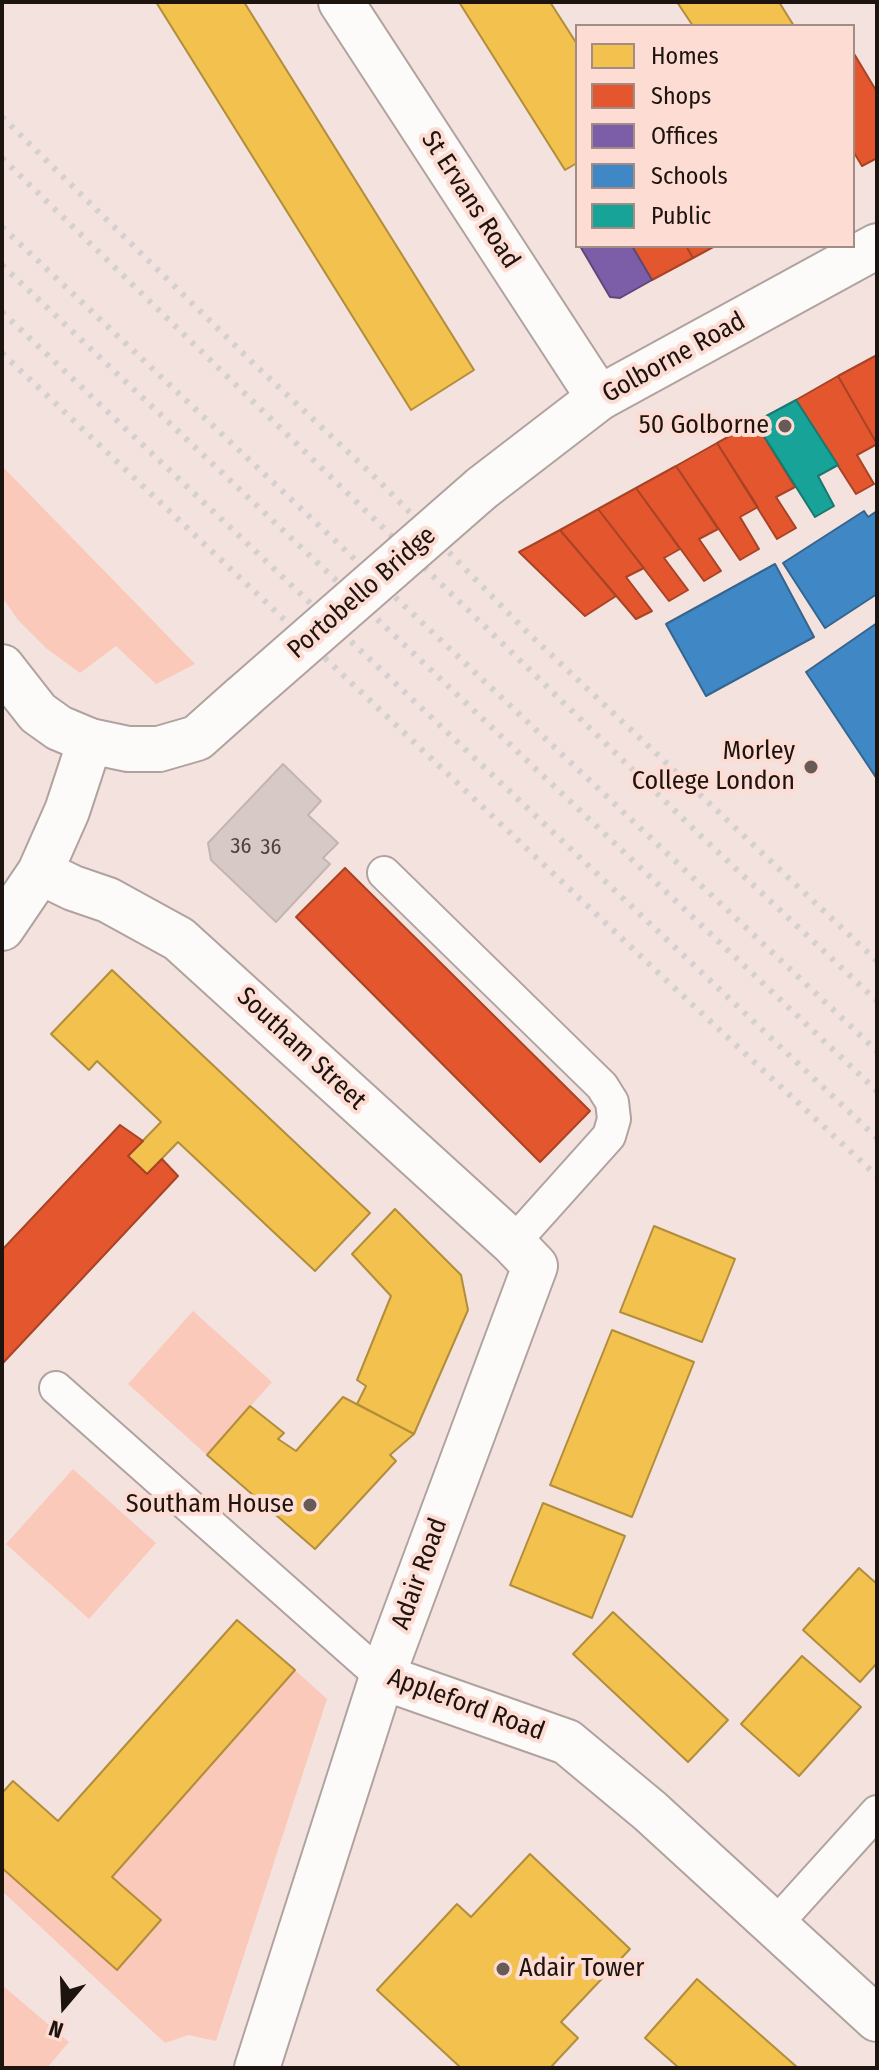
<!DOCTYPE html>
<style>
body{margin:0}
#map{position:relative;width:879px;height:2070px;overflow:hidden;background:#f3e2dd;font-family:"Fira Sans Condensed",sans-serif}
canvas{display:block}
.frame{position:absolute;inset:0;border:4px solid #1d130f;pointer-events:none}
.legend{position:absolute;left:575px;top:24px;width:280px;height:224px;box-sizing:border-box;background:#fdddd3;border:2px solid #a38c85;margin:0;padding:10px 14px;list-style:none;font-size:24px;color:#1d130f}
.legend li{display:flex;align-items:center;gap:16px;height:40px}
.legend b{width:40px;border:2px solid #a38c85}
.north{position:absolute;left:24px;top:1966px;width:80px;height:80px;-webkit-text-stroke:6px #fdddd3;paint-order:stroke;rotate:199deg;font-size:22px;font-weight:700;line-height:32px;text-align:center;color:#1d130f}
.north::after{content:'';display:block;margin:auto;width:28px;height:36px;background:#1d130f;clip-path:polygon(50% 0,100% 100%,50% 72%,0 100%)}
</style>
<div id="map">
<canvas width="879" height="2070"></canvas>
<div class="frame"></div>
<ul class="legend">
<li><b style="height:22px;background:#f2c14e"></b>Homes</li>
<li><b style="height:22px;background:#e4572e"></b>Shops</li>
<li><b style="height:22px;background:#7b5ea7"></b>Offices</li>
<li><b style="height:22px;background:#3f88c5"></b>Schools</li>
<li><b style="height:22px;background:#17a398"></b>Public</li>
</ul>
<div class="north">N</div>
</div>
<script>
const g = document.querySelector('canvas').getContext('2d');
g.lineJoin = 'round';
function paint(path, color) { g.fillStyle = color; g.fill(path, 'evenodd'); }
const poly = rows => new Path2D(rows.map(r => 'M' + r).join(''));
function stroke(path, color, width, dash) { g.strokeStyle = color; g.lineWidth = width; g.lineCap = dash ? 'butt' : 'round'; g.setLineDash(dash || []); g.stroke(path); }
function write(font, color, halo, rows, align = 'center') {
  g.font = font + ' "Fira Sans Condensed",sans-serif'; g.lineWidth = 8; g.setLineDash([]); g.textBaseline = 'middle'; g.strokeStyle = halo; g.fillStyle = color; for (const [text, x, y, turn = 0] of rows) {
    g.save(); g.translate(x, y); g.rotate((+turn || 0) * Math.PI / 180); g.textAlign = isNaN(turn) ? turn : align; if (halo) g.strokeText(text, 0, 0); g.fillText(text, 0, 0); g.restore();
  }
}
paint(poly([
 [2,467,2,466,195,664,156,684,116,646,80,673,46,648,18,620,2,597],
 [193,1311,272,1382,207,1455,128,1384],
 [73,1469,156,1543,89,1619,6,1544],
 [295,1670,327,1699,216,2041,188,2035,165,2043,2,1891,2,1868,117,1970,112,1877],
 [2,1985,69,2042,47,2068,2,2068]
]), '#fac9ba');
const homes = poly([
 [156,2,244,2,474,370,411,410,156,2],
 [459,2,550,2,577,44,577,163,565,170,459,2],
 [677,2,779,2,794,26,693,26,677,2],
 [112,970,370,1213,315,1271,178,1142,147,1174,128,1156,161,1122,97,1061,89,1070,51,1034,112,970],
 [395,1209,461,1275,468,1310,414,1434,357,1404,366,1386,357,1380,391,1296,352,1254,395,1209],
 [654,1226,735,1259,702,1342,620,1312,654,1226],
 [612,1330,694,1362,632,1517,550,1485,612,1330],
 [343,1397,414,1434,390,1455,396,1461,315,1549,207,1455,250,1406,284,1433,278,1439,296,1451,343,1397],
 [543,1503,625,1536,592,1618,510,1585,543,1503],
 [859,1568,877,1584,877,1663,860,1682,803,1630,859,1568],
 [613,1612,728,1720,688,1762,573,1654,613,1612],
 [237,1620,295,1670,112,1877,161,1920,117,1970,2,1868,2,1793,13,1781,58,1821,237,1620],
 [802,1656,861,1707,799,1776,741,1724,802,1656],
 [530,1854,630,1949,561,2022,578,2038,550,2068,461,2068,377,1990,457,1904,471,1917,530,1854],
 [697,1979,798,2068,679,2068,645,2038,697,1979]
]);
paint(homes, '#f2c14e');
stroke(homes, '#b28d3b', 2);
const shops = poly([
 [853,52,877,92,877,158,862,166,853,151,853,52],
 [632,246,686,246,693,258,652,280,632,246],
 [686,246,715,246,693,258,686,246],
 [877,355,877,444,838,376,877,355],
 [838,376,877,444,857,455,874,484,856,494,796,400,838,376],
 [755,422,795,487,776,497,796,528,777,539,717,443,755,422],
 [717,443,758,507,740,517,759,549,740,560,676,466,717,443],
 [676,466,718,529,699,539,721,571,704,581,636,488,676,466],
 [636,488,680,549,664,558,688,590,669,601,598,509,636,488],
 [598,509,644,568,626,577,652,611,636,619,560,530,598,509],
 [560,530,616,596,585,616,519,552,560,530],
 [345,868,590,1111,540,1162,296,917,345,868],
 [120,1125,143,1141,128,1156,147,1174,162,1159,178,1176,2,1364,2,1250,120,1125]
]);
paint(shops, '#e4572e');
stroke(shops, '#a84325', 2);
const offices = poly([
 [580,246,632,246,652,280,620,298,610,297,580,246]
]);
paint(offices, '#7b5ea7');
stroke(offices, '#5f4879', 2);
const schools = poly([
 [864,511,868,517,877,511,877,594,825,628,783,563,864,511],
 [775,564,814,637,706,696,666,624,775,564],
 [877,623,877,779,806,672,877,623]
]);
paint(schools, '#3f88c5');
stroke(schools, '#35658e', 2);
const public = poly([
 [796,400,838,465,818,476,834,506,815,517,755,422,796,400]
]);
paint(public, '#17a398');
stroke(public, '#19786f', 2);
const building = poly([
 [283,764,321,801,308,815,338,843,323,858,330,864,276,922,211,860,208,843,283,764]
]);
paint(building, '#d7cac6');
stroke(building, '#c3b5b2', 2);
const lane = poly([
 [384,873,602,1086,612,1102,614,1119,609,1136,513,1243],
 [56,1388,382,1677],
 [774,1926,877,1812]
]);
const street = poly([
 [341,2,599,398],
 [40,872,73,888,108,900,179,939,513,1243,535,1266,382,1677,257,2068],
 [2,928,40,872,67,811,90,741],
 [382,1677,567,1742,650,1811,877,2019]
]);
const secondary = poly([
 [482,488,599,398,877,246],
 [2,667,38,713,59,728,90,741,128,749,159,749,197,738,243,697]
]);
stroke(lane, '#b0a39f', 36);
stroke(street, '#b0a39f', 48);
stroke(secondary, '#b0a39f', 48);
stroke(lane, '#fdfbfa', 32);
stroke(street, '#fdfbfa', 44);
stroke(secondary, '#fdfbfa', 44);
stroke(poly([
 [2,117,253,363,377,479,528,633,877,961],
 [2,158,702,837,877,1001],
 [2,227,877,1051],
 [2,265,877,1091],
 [2,312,877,1138],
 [2,353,667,981,877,1176]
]), '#d4d0cf', 6, [4, 8]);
const secondaryBridge = poly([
 [243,697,482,488]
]);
stroke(secondaryBridge, '#b0a39f', 48, []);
stroke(secondaryBridge, '#fdfbfa', 44);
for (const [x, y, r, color] of [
 [785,426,8,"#685b57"],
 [811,767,8,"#685b57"],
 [310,1505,8,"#685b57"],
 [503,1969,8,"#685b57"]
]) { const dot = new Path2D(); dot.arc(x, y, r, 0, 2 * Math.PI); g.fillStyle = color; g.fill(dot); stroke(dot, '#fdddd3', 3); }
write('22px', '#4c423e', null, [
 ["36",241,847],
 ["36",271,848]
]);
write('26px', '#1d130f', '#fdddd3', [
 ["St Ervans Road",470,200,57],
 ["Golborne Road",674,358,-29],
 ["Portobello Bridge",362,593,-41],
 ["Southam Street",301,1049,43],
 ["Adair Road",420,1574,-70],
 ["Appleford Road",466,1705,20]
]);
write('26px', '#1d130f', '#fdddd3', [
 ["50 Golborne",769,426],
 ["Morley",795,752],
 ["College London",795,782],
 ["Southam House",294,1505],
 ["Adair Tower",519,1969,"left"]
], 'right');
</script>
